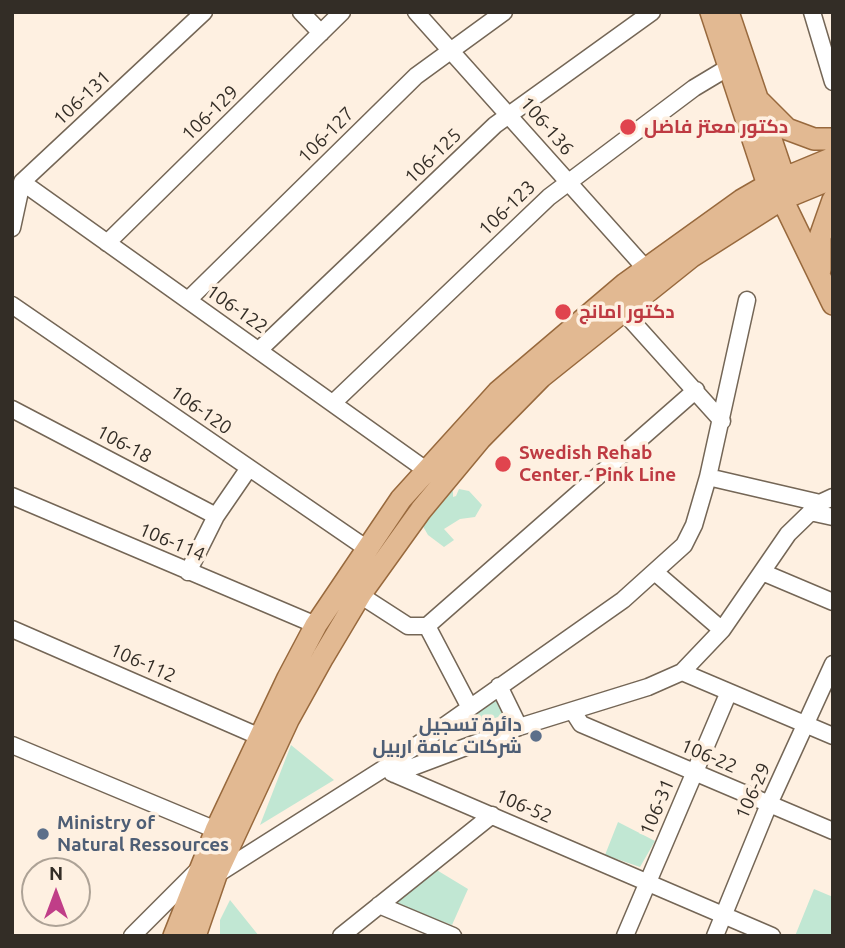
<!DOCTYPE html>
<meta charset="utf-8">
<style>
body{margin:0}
#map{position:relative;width:845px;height:948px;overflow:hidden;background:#fef0e1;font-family:Ubuntu,sans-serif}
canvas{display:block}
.frame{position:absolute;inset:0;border:14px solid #332d26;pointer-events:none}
.north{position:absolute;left:21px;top:857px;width:70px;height:70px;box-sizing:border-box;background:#fef0e1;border:2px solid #ada296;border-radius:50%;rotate:0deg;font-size:19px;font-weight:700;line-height:28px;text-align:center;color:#332d26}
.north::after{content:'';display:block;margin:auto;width:24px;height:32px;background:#c03e88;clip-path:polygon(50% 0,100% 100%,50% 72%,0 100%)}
</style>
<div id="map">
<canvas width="845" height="948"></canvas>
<div class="frame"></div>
<div class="north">N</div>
</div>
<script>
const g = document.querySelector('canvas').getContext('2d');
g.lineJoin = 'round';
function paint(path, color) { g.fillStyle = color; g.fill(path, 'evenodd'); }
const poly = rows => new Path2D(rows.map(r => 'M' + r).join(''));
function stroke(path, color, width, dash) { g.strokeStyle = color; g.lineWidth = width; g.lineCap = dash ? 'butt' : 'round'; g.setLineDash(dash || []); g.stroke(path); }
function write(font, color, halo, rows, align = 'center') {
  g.font = font + ' Ubuntu,Cairo,sans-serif'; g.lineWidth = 7; g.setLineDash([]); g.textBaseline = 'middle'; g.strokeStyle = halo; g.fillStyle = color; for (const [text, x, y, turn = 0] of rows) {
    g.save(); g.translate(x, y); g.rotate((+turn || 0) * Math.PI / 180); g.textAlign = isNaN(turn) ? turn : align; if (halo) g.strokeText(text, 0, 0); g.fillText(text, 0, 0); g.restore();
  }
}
paint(poly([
 [459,489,469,491,482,505,475,517,460,519,444,529,454,540,444,547,428,535,421,523,449,492,453,491,453,497,456,496],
 [493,694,504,715,424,742],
 [291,745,334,780,260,825],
 [618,822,655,841,640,867,605,855],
 [435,869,468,889,452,925,390,903],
 [814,889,833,897,833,936,795,936],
 [230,900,259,936,220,936,220,920]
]), '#c1e7d3');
const minor = poly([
 [301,12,321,33],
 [416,12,646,269],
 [812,12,833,82],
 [22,182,426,470],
 [12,228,22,182,204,12],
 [107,243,342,12],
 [188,300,416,76,504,12],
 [12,305,366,548],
 [622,310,722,421],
 [259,350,495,125,652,12],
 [333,403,549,197,694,88,729,67],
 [12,409,216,516],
 [708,477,820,503],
 [12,496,316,625],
 [810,512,833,517],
 [188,572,216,516,249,468],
 [762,572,833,602],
 [656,573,722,630],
 [360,595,408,626,427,626,696,390],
 [427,626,469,706],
 [12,629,258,736],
 [682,672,833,736],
 [499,686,519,727],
 [574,713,581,724,833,831],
 [12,745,216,830],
 [392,773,772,936],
 [394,774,519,727,648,687,682,672,722,630,788,534,820,503,833,497],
 [216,875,383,769,623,600,684,545,694,525,708,477,747,300],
 [379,905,453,936],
 [132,936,198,870],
 [341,936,492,815],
 [625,936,728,694],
 [715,936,769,804,833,664]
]);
const major = poly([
 [711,12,768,185,782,199,833,304],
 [728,12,784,178,784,190],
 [760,102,787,129,814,139,833,139],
 [820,270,820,237,833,200],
 [174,936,216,830,288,678,316,625,401,499,498,392,625,284,742,200,768,185,833,158],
 [195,936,216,875,288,720,323,657,360,595,421,510,480,439,541,377,691,257,782,199,833,178]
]);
stroke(minor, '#746656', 19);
stroke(major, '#98693d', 24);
stroke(minor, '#fff', 16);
stroke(major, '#e2b992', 21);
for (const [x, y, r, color] of [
 [628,127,9,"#e0444e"],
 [563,312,9,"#e0444e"],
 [503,464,9,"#e0444e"],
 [536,736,7,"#5c6f8a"],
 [43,834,7,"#5c6f8a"]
]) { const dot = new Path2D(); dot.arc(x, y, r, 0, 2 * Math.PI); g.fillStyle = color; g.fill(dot); stroke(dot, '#fef0e1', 2.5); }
write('19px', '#332d26', '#fef0e1', [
 ["106-131",82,98,-43],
 ["106-129",210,113,-44],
 ["106-136",547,126,49],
 ["106-127",326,135,-45],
 ["106-125",433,156,-44],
 ["106-123",507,208,-44],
 ["106-122",237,309,35],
 ["106-120",201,410,35],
 ["106-18",124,444,28],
 ["106-114",172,542,23],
 ["106-112",143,663,24],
 ["106-22",709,756,23],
 ["106-29",753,791,-66],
 ["106-52",524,806,23],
 ["106-31",657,807,-67]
]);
write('bold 19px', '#be3a42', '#fef0e1', [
 ["دكتور معتز فاضل",644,127],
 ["دكتور امانج",579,312],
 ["Swedish Rehab",519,453],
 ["Center - Pink Line",519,475]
], 'left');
write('bold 19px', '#4e5e75', '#fef0e1', [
 ["دائرة تسجيل",522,725],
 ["شركات عامة اربيل",522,747],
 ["Ministry of",57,823,"left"],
 ["Natural Ressources",57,845,"left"]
], 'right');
</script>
